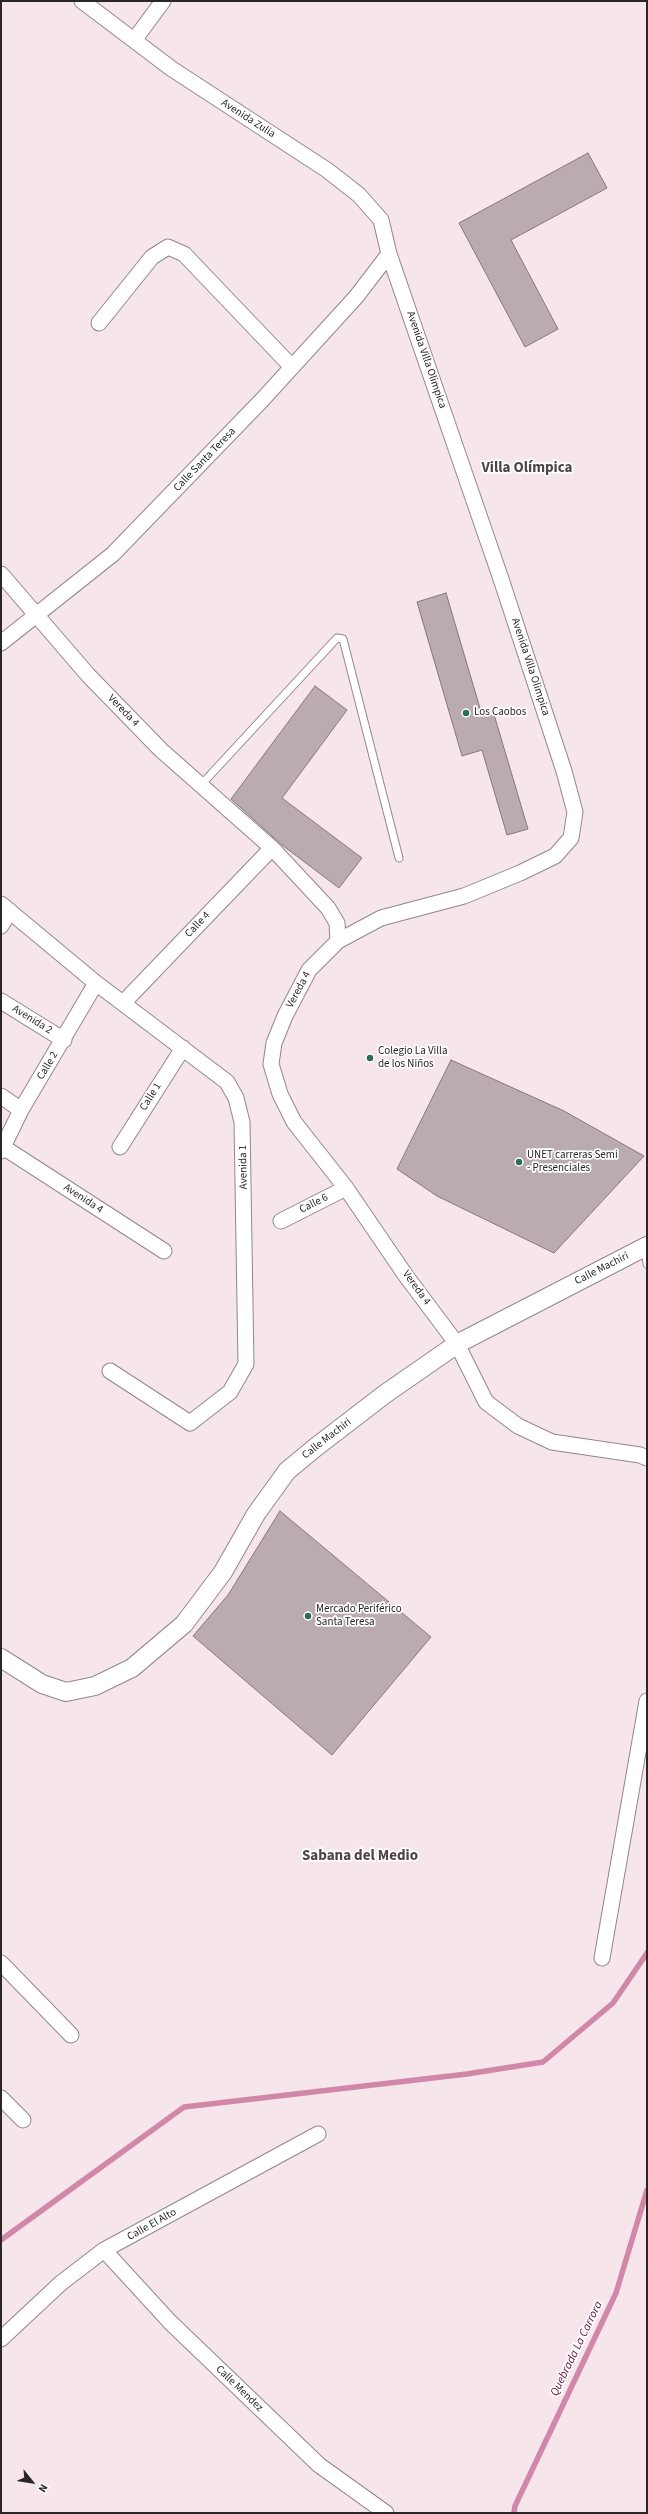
<!DOCTYPE html>
<meta charset="utf-8">
<style>
body{margin:0}
#map{position:relative;width:648px;height:2514px;overflow:hidden;background:#f6e6ec;font-family:"Source Sans 3",sans-serif}
canvas{display:block}
.frame{position:absolute;inset:0;border:2px solid #2a2527;pointer-events:none}
.north{position:absolute;left:12px;top:2462px;width:40px;height:40px;-webkit-text-stroke:3px #fff;paint-order:stroke;rotate:120deg;font-size:11px;font-weight:700;line-height:16px;text-align:center;color:#2a2527}
.north::after{content:'';display:block;margin:auto;width:14px;height:18px;background:#2a2527;clip-path:polygon(50% 0,100% 100%,50% 72%,0 100%)}
</style>
<div id="map">
<canvas width="648" height="2514"></canvas>
<div class="frame"></div>
<div class="north">N</div>
</div>
<script>
const g = document.querySelector('canvas').getContext('2d');
g.lineJoin = 'round';
const poly = rows => new Path2D(rows.map(r => 'M' + r).join(''));
function stroke(path, color, width, dash) { g.strokeStyle = color; g.lineWidth = width; g.lineCap = dash ? 'butt' : 'round'; g.setLineDash(dash || []); g.stroke(path); }
function paint(path, color) { g.fillStyle = color; g.fill(path, 'evenodd'); }
function write(font, color, halo, rows, align = 'center') {
  g.font = font + ' "Source Sans 3",sans-serif'; g.lineWidth = 3.5; g.setLineDash([]); g.textBaseline = 'middle'; g.strokeStyle = halo; g.fillStyle = color; for (const [text, x, y, turn = 0] of rows) {
    g.save(); g.translate(x, y); g.rotate((+turn || 0) * Math.PI / 180); g.textAlign = isNaN(turn) ? turn : align; if (halo) g.strokeText(text, 0, 0); g.fillText(text, 0, 0); g.restore();
  }
}
stroke(poly([
 [1,2240,184,2107,467,2074,543,2062,613,2003,647,1953],
 [514,2513,515,2506,616,2293,647,2190]
]), '#d187a7', 5.5);
const building = poly([
 [588,153,607,188,511,240,558,329,525,347,459,223,588,153],
 [446,593,482,715,493,711,528,829,507,835,482,750,462,756,417,602,446,593],
 [315,686,347,710,282,798,362,858,339,888,282,845,231,799,315,686],
 [451,1060,564,1111,644,1156,554,1253,437,1196,397,1169,451,1060],
 [280,1511,431,1637,332,1755,193,1636,228,1595,280,1511]
]);
paint(building, '#b9abb0');
stroke(building, '#85777c', 1);
const service = poly([
 [200,786,337,638,343,639,399,858],
 [645,1247,647,1264]
]);
const minor = poly([
 [82,1,172,69,327,170,359,195,381,220,389,254,501,579,564,771,575,812,571,838,555,856,520,873,464,896,381,918,338,941,309,970,285,1016,274,1043,271,1064,280,1094,294,1122,346,1188,406,1276,457,1344,486,1402,518,1426,552,1442,640,1455,647,1458],
 [135,39,163,1],
 [99,323,152,257,168,247,184,254,291,366],
 [1,574,88,675,161,750,272,848,328,908,337,923,338,941],
 [1,643,113,554,262,400,356,297,389,254],
 [1,904,96,983,227,1082,236,1098,242,1122,246,1364,230,1392,190,1423,110,1371],
 [1,926,10,911],
 [1,1001,64,1040],
 [123,1003,272,848],
 [1,1096,21,1110],
 [3,1147,164,1251],
 [120,1147,183,1048],
 [1,1151,21,1110,96,983],
 [281,1221,346,1188],
 [602,1958,647,1701],
 [1,1963,71,2035],
 [1,2098,23,2120],
 [104,2250,170,2322,319,2465,386,2513],
 [1,2339,61,2283,104,2250,318,2134]
]);
const tertiary = poly([
 [1,1658,42,1684,66,1692,95,1686,132,1668,184,1624,223,1572,256,1514,287,1471,316,1447,385,1394,457,1344,647,1246]
]);
stroke(service, '#94868b', 9);
stroke(minor, '#94868b', 17);
stroke(tertiary, '#94868b', 20);
stroke(service, '#fff', 7);
stroke(minor, '#fff', 15);
stroke(tertiary, '#fff', 18);
for (const [x, y, r, color] of [
 [466,713,4,"#2b6c5a"],
 [370,1058,4,"#2b6c5a"],
 [519,1162,4,"#2b6c5a"],
 [308,1616,4,"#2b6c5a"]
]) { const dot = new Path2D(); dot.arc(x, y, r, 0, 2 * Math.PI); g.fillStyle = color; g.fill(dot); stroke(dot, '#fff', 1.5); }
write('11px', '#2a2527', '#fff', [
 ["Avenida Zulia",248,119,33],
 ["Avenida Villa Olimpica",426,360,71],
 ["Calle Santa Teresa",205,460,-46],
 ["Avenida Villa Olimpica",530,667,72],
 ["Vereda 4",123,711,46],
 ["Calle 4",198,925,-46],
 ["Vereda 4",299,990,-62],
 ["Avenida 2",32,1020,32],
 ["Calle 2",48,1066,-59],
 ["Calle 1",151,1097,-58],
 ["Avenida 1",244,1167,-91],
 ["Avenida 4",83,1199,33],
 ["Calle 6",314,1204,-27],
 ["Calle Machiri",602,1269,-27],
 ["Vereda 4",416,1288,54],
 ["Calle Machiri",327,1439,-38],
 ["Calle El Alto",152,2225,-29],
 ["Calle Mendez",239,2389,44]
]);
write('11px', '#2a2527', '#fff', [
 ["Los Caobos",474,713],
 ["Colegio La Villa",378,1052],
 ["de los Niños",378,1065],
 ["UNET carreras Semi",527,1156],
 ["- Presenciales",527,1169],
 ["Mercado Periférico",316,1610],
 ["Santa Teresa",316,1623]
], 'left');
write('italic 12px', '#670f3f', '#fff', [
 ["Quebrada La Carrora",577,2349,-64]
]);
write('bold 15px', '#514449', '#fff', [
 ["Villa Olímpica",527,469],
 ["Sabana del Medio",360,1857]
]);
</script>
